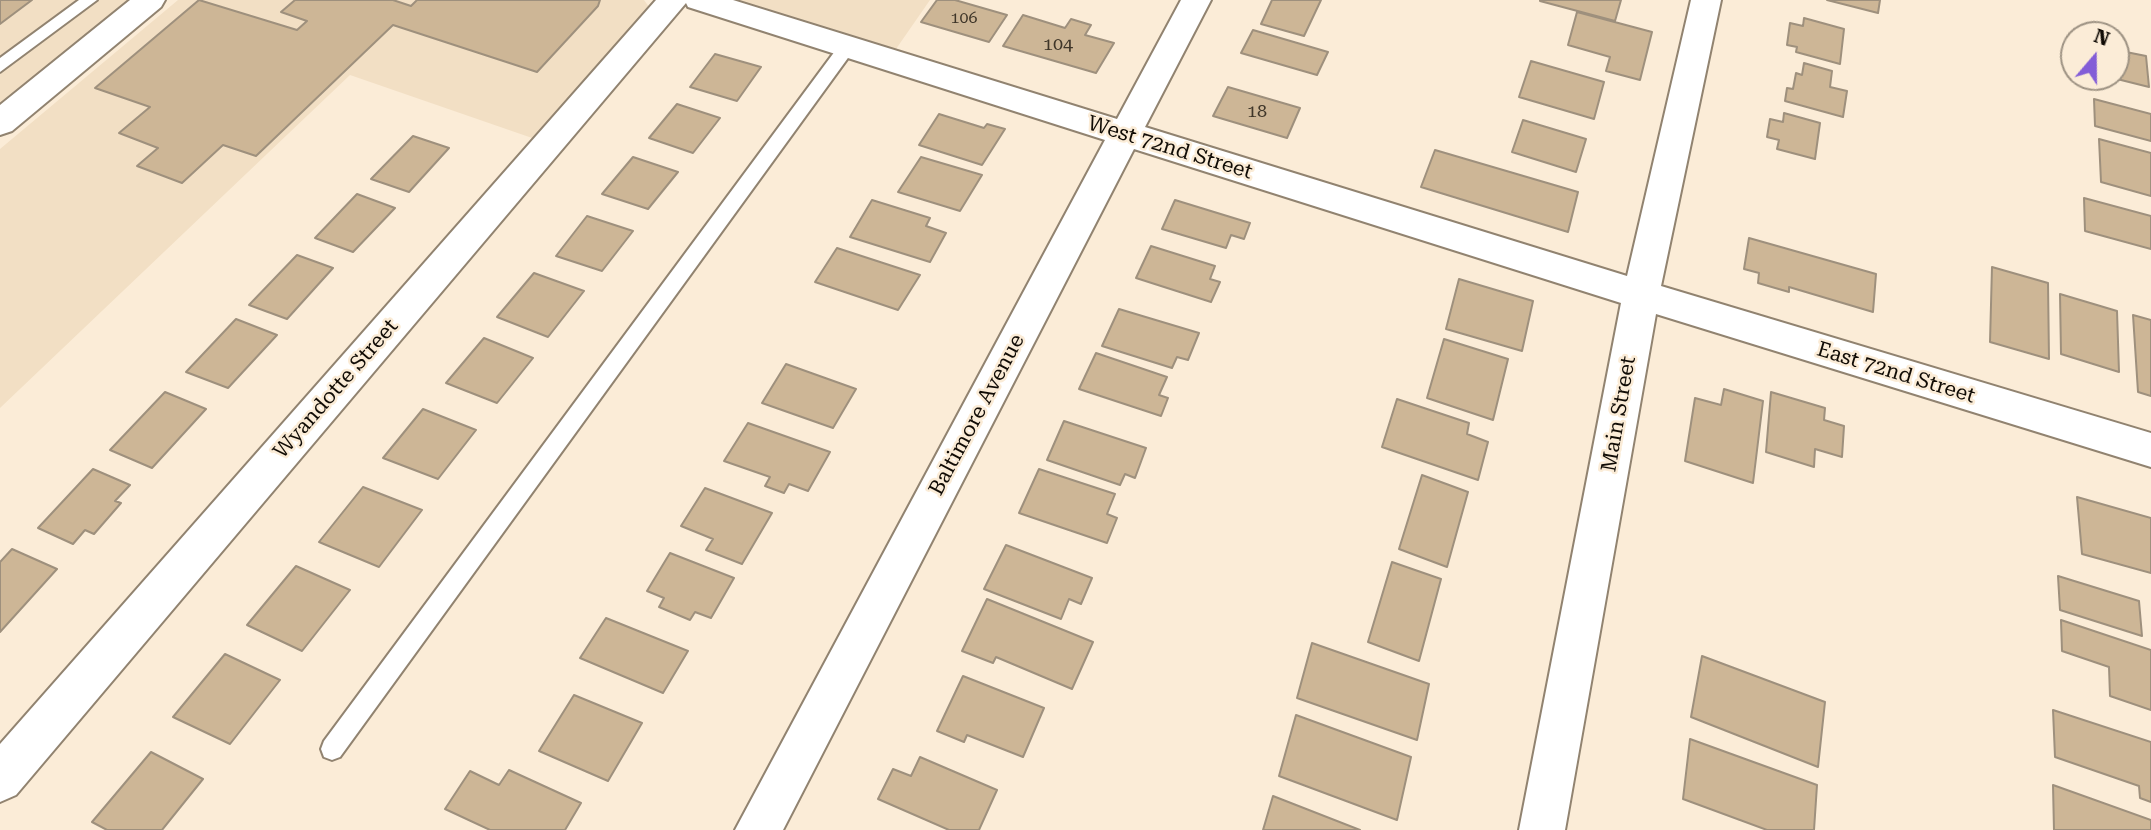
<!DOCTYPE html>
<style>
body{margin:0}
#map{position:relative;width:2151px;height:830px;overflow:hidden;background:#fbecd7;font-family:"Roboto Serif",serif}
canvas{display:block}
.north{position:absolute;left:2060px;top:21px;width:70px;height:70px;box-sizing:border-box;background:#fbecd7;border:2px solid #9d9283;border-radius:50%;rotate:20deg;font-size:19px;font-weight:700;line-height:28px;text-align:center;color:#100b05}
.north::after{content:'';display:block;margin:auto;width:24px;height:32px;background:#835dd7;clip-path:polygon(50% 0,100% 100%,50% 72%,0 100%)}
</style>
<div id="map">
<canvas width="2151" height="830"></canvas>
<div class="north">N</div>
</div>
<script>
const g = document.querySelector('canvas').getContext('2d');
g.lineJoin = 'round';
function paint(path, color) { g.fillStyle = color; g.fill(path, 'evenodd'); }
const poly = rows => new Path2D(rows.map(r => 'M' + r).join(''));
function stroke(path, color, width, dash) { g.strokeStyle = color; g.lineWidth = width; g.lineCap = dash ? 'butt' : 'round'; g.setLineDash(dash || []); g.stroke(path); }
function write(font, color, halo, rows, align = 'center') {
  g.font = font + ' "Roboto Serif",serif'; g.lineWidth = 5; g.setLineDash([]); g.textBaseline = 'middle'; g.strokeStyle = halo; g.fillStyle = color; for (const [text, x, y, turn = 0] of rows) {
    g.save(); g.translate(x, y); g.rotate((+turn || 0) * Math.PI / 180); g.textAlign = isNaN(turn) ? turn : align; if (halo) g.strokeText(text, 0, 0); g.fillText(text, 0, 0); g.restore();
  }
}
paint(poly([
 [0,0,143,0,0,116],
 [178,0,644,0,649,7,647,13,535,139,350,75,0,408,0,149],
 [736,0,930,0,896,49]
]), '#f2dfc4');
const building = poly([
 [0,0,32,0,0,24,0,0],
 [199,0,297,30,307,21,281,12,295,0,393,0,411,6,417,0,600,0,598,6,537,72,393,25,256,156,223,145,182,183,137,166,158,148,119,133,150,107,95,88,199,0],
 [937,0,955,0,1007,15,989,42,921,22,937,0],
 [1272,0,1321,0,1304,36,1261,24,1272,0],
 [1621,0,1615,21,1540,1,1540,0,1621,0],
 [1827,0,1880,0,1878,13,1827,0],
 [1577,12,1652,32,1640,80,1606,71,1610,57,1568,45,1577,12],
 [1023,15,1065,28,1071,19,1091,25,1085,35,1114,43,1096,73,1003,46,1023,15],
 [1804,18,1844,29,1840,64,1796,52,1797,47,1787,45,1790,23,1803,26,1804,18],
 [1253,30,1328,52,1317,75,1241,53,1253,30],
 [2116,50,2146,56,2149,87,2109,77,2116,77,2116,50],
 [715,54,761,67,737,101,690,87,715,54],
 [1531,61,1604,82,1594,119,1519,97,1531,61],
 [1804,63,1832,71,1830,87,1847,91,1843,117,1785,101,1787,88,1793,89,1796,73,1802,75,1804,63],
 [1228,87,1300,108,1287,138,1213,116,1228,87],
 [2094,99,2151,114,2151,141,2095,126,2094,99],
 [677,104,720,118,693,153,649,138,677,104],
 [1784,113,1820,123,1815,159,1777,149,1779,140,1767,137,1770,119,1783,122,1784,113],
 [939,114,984,128,987,124,1005,129,982,165,919,145,939,114],
 [1523,120,1586,139,1576,172,1512,152,1523,120],
 [413,136,449,148,409,192,371,179,413,136],
 [2099,139,2151,153,2151,196,2101,182,2099,139],
 [1435,150,1578,192,1568,232,1421,187,1435,150],
 [633,157,678,172,648,209,602,194,633,157],
 [921,157,982,175,960,211,898,192,921,157],
 [357,194,395,208,353,252,315,238,357,194],
 [2084,198,2151,216,2151,249,2085,231,2084,198],
 [872,200,930,218,926,226,946,233,930,262,850,237,872,200],
 [1175,200,1250,223,1244,239,1231,235,1226,248,1162,229,1175,200],
 [587,216,633,231,602,271,556,256,587,216],
 [1749,238,1876,274,1873,312,1789,287,1789,292,1758,283,1759,273,1744,269,1749,238],
 [1151,246,1215,266,1210,279,1220,282,1211,302,1136,278,1151,246],
 [837,248,920,275,898,310,815,282,837,248],
 [297,255,333,268,287,319,249,305,297,255],
 [1992,267,2048,283,2049,359,1990,342,1992,267],
 [534,273,584,291,548,337,497,317,534,273],
 [1459,279,1533,301,1522,351,1446,329,1459,279],
 [2060,294,2117,311,2119,372,2061,354,2060,294],
 [1119,309,1199,333,1188,360,1177,357,1172,368,1102,346,1119,309],
 [2133,315,2151,320,2151,396,2138,392,2133,315],
 [236,319,277,335,228,388,186,372,236,319],
 [484,338,533,358,497,403,446,383,484,338],
 [1444,339,1508,359,1493,420,1427,398,1444,339],
 [1096,353,1167,377,1159,395,1168,398,1161,416,1079,389,1096,353],
 [786,364,856,389,833,428,762,403,786,364],
 [1724,389,1763,401,1753,483,1685,461,1695,398,1721,405,1724,389],
 [165,392,206,409,152,468,110,450,165,392],
 [1771,392,1825,408,1824,420,1844,426,1842,457,1815,449,1814,467,1766,452,1771,392],
 [1397,399,1469,423,1467,434,1488,442,1478,480,1382,447,1397,399],
 [423,409,476,430,438,479,383,458,423,409],
 [1064,421,1146,448,1135,478,1125,474,1120,485,1047,460,1064,421],
 [748,423,830,452,808,491,789,484,784,493,765,486,770,477,724,461,748,423],
 [93,469,130,485,115,501,121,503,94,534,85,530,73,544,38,528,93,469],
 [1039,469,1115,494,1107,514,1117,518,1107,543,1019,513,1039,469],
 [1422,475,1468,492,1447,567,1399,549,1422,475],
 [363,487,422,510,379,567,319,542,363,487],
 [705,488,772,513,742,564,706,550,713,539,681,526,705,488],
 [2077,497,2151,518,2151,573,2082,554,2077,497],
 [1006,545,1092,578,1081,604,1069,599,1061,619,984,589,1006,545],
 [12,549,57,569,0,632,0,562,12,549],
 [670,553,734,578,711,618,695,612,690,620,659,607,664,598,647,591,670,553],
 [1392,562,1441,579,1419,661,1368,642,1392,562],
 [296,566,350,590,302,651,247,625,296,566],
 [2058,576,2139,601,2142,636,2060,610,2058,576],
 [987,599,1093,642,1072,689,996,657,993,663,962,651,987,599],
 [606,618,688,651,663,693,580,658,606,618],
 [2061,620,2151,650,2151,710,2110,696,2109,667,2062,651,2061,620],
 [1312,643,1429,684,1417,740,1297,698,1312,643],
 [225,654,280,680,230,744,173,717,225,654],
 [1702,656,1825,702,1818,767,1691,717,1702,656],
 [963,676,1044,708,1023,757,967,735,964,742,937,731,963,676],
 [574,695,642,723,608,781,539,751,574,695],
 [2053,710,2151,742,2151,802,2140,798,2139,786,2055,757,2053,710],
 [1296,715,1411,757,1397,820,1279,776,1296,715],
 [1690,739,1817,785,1814,830,1767,830,1683,799,1690,739],
 [151,752,203,779,162,830,107,830,92,822,151,752],
 [920,757,997,790,979,830,949,830,878,799,893,769,911,776,920,757],
 [509,770,581,803,565,830,490,830,445,809,470,771,499,785,509,770],
 [2053,785,2151,820,2151,830,2054,830,2053,785],
 [1273,796,1360,830,1263,830,1273,796]
]);
paint(building, '#cdb696');
stroke(building, '#9e907d', 2);
const service = poly([
 [79,0,97,0,0,72,0,58,79,0],
 [847,42,855,47,853,51,340,757,332,760,324,757,321,749,324,741,841,43,847,42]
]);
const minor = poly([
 [130,0,165,0,161,7,12,131,0,135,0,105,130,0],
 [656,0,733,0,1117,119,1181,0,1211,0,1145,127,1627,276,1691,0,1721,0,1661,286,2151,433,2151,467,1656,314,1565,830,1519,830,1621,303,1134,149,783,830,735,830,1105,140,688,7,686,3,16,795,0,802,0,744,656,0]
]);
stroke(service, '#918370', 4);
stroke(minor, '#918370', 4);
paint(service, '#fff');
paint(minor, '#fff');
write('16px', '#3f3629', null, [
 ["106",964,18]
]);
write('18px', '#3f3629', null, [
 ["104",1058,45],
 ["18",1257,112]
]);
write('21px', '#100b05', '#fbecd7', [
 ["West 72nd Street",1170,148,17],
 ["East 72nd Street",1896,373,17],
 ["Wyandotte Street",336,389,-49],
 ["Main Street",1619,414,-80],
 ["Baltimore Avenue",977,415,-62]
]);
</script>
